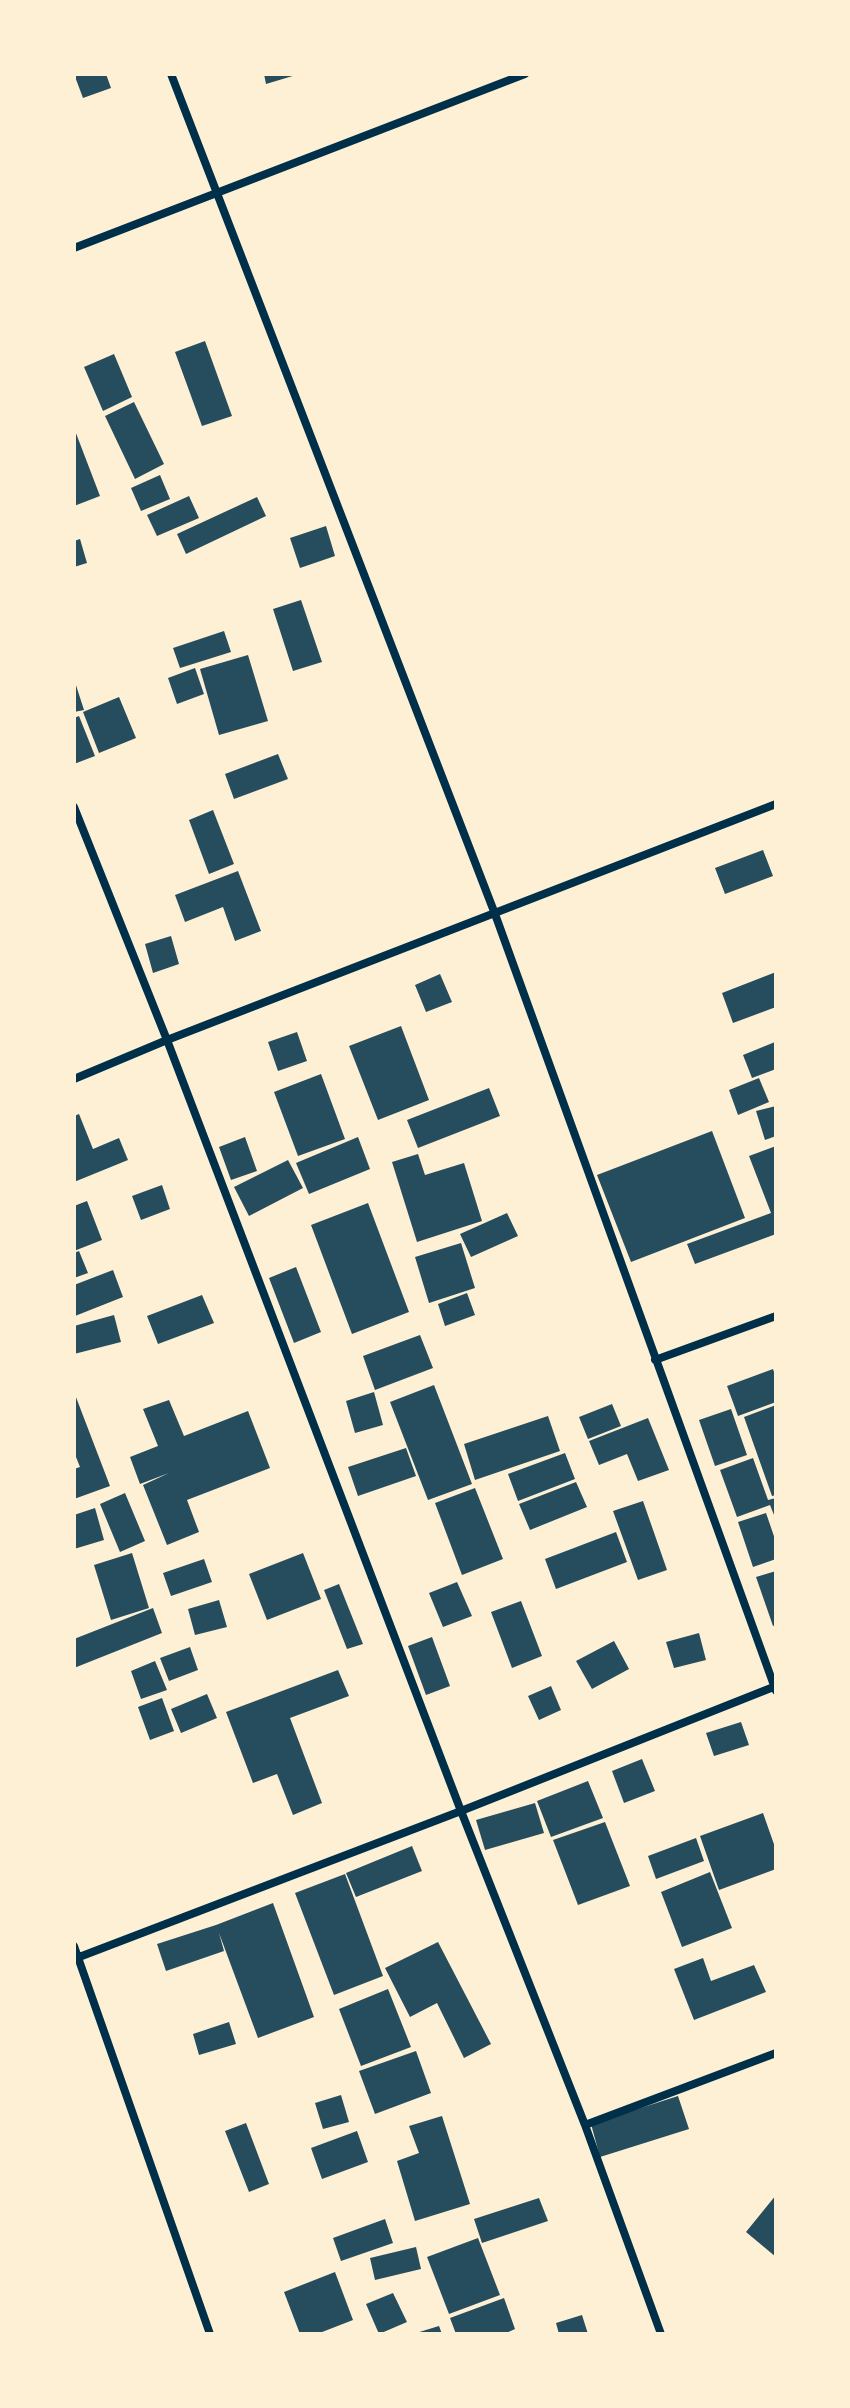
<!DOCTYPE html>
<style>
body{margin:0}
#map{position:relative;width:850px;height:2408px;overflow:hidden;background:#fdf0d5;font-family:Commissioner,sans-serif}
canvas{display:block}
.frame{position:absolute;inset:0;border:76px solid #fdf0d5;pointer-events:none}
</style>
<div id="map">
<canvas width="850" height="2408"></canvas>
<div class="frame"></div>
</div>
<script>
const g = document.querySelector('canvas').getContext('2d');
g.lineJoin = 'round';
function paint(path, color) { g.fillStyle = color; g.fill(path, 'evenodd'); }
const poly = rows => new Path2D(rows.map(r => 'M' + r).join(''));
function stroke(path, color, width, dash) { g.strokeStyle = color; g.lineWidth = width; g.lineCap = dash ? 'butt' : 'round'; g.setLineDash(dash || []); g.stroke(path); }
paint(poly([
 [74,74,106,74,111,88,83,98],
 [264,74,296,74,296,75,266,84],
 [205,341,232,416,202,426,175,352],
 [114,354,132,397,103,411,84,367],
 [134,402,164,464,135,479,105,416],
 [74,428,100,496,74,506],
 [160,475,170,499,141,511,131,488],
 [189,496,199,518,157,536,147,515],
 [257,497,266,516,186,554,177,534],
 [326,526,335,556,300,568,290,538],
 [80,539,87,563,74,567,74,541],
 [301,600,322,662,293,671,273,609],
 [224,631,231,652,180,668,173,648],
 [248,655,268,721,219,735,200,669],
 [195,668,204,694,177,704,168,678],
 [74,679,84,710,74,712],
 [119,697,136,738,99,753,83,712],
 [79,716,95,756,74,764,74,718],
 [278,754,288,779,234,799,225,774],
 [213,810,234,864,209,874,189,820],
 [763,850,773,876,725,894,715,868],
 [238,871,261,931,235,941,223,907,185,922,175,895],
 [171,936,179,964,153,973,145,944],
 [776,972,776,1007,733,1023,722,993],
 [440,974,452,1002,426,1012,415,985],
 [401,1026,429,1100,378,1120,349,1046],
 [297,1032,307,1061,278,1071,268,1042],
 [775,1042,776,1069,752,1078,743,1055],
 [321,1074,345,1139,298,1156,274,1092],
 [759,1078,769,1102,738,1115,729,1090],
 [489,1088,500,1116,418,1148,407,1120],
 [776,1106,776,1136,765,1140,756,1111],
 [79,1114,93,1149,119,1138,128,1160,74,1182,74,1116],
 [712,1131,745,1218,631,1262,597,1175],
 [245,1137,257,1171,231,1180,219,1147],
 [358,1137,370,1169,309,1194,296,1163],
 [776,1146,776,1234,695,1264,687,1244,771,1213,749,1156],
 [418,1154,425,1175,464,1163,482,1221,417,1242,392,1162],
 [288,1160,303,1188,249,1216,234,1187],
 [162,1185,170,1209,141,1220,132,1196],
 [87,1201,102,1240,74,1251,74,1206],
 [368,1203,409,1312,352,1334,311,1225],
 [507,1213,518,1236,471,1257,460,1234],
 [461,1243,475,1288,429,1303,415,1257],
 [79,1251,88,1273,74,1278,74,1253],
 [296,1267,321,1332,294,1343,269,1278],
 [113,1270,123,1297,75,1316,74,1285],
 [467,1293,475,1315,445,1326,438,1304],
 [202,1295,214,1323,158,1344,147,1316],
 [114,1315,121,1342,74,1354,74,1326],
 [420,1335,433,1368,375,1390,363,1356],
 [773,1369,776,1378,776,1402,738,1416,727,1386],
 [434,1385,472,1484,428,1500,390,1402],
 [74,1392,110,1486,74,1499,74,1469,80,1467,74,1452],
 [374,1392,383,1425,355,1433,346,1401],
 [169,1400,184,1436,248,1411,270,1468,187,1500,199,1532,167,1545,143,1485,169,1473,140,1484,130,1457,158,1446,143,1409],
 [612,1404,621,1426,588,1439,579,1417],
 [776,1405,776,1495,772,1496,744,1417],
 [731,1409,747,1455,715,1466,699,1420],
 [548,1416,560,1451,475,1480,464,1444],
 [648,1418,669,1470,638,1481,627,1454,599,1465,589,1441],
 [406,1448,416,1476,358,1496,348,1467],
 [565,1453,575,1479,518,1501,508,1474],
 [753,1458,768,1500,776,1498,776,1520,770,1505,737,1517,720,1470],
 [576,1482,587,1507,530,1530,519,1504],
 [475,1488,503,1559,462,1575,435,1503],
 [125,1493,145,1541,120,1552,100,1504],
 [643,1501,667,1570,638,1580,613,1511],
 [95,1508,104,1540,74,1549,74,1515],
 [766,1513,776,1542,776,1559,753,1567,738,1522],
 [616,1532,627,1562,556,1589,545,1559],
 [132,1553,149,1608,111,1620,94,1565],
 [303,1553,321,1599,267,1620,249,1574],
 [204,1559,212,1582,171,1596,163,1573],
 [776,1571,776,1625,773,1626,756,1577],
 [457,1582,472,1616,443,1627,429,1593],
 [339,1584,363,1644,347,1649,324,1590],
 [219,1600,227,1627,195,1635,188,1609],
 [521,1601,542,1656,512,1668,491,1612],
 [153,1608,162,1633,74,1668,74,1639],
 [699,1633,706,1660,674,1668,666,1642],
 [432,1637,450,1686,426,1695,408,1646],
 [614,1641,629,1669,592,1689,576,1661],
 [190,1647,198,1670,169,1681,160,1658],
 [155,1661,167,1690,141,1699,131,1671],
 [338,1670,349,1696,290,1718,322,1803,293,1815,277,1774,253,1783,226,1712],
 [551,1686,561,1710,539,1720,528,1696],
 [207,1694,217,1718,181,1733,171,1709],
 [162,1698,174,1731,150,1740,138,1707],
 [741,1722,749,1745,714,1756,706,1733],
 [642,1759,655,1791,624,1803,612,1771],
 [588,1781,603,1818,551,1837,537,1801],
 [535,1803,544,1833,485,1850,476,1820],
 [763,1813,776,1850,776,1869,719,1890,700,1836],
 [605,1822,630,1886,578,1905,553,1840],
 [696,1838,704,1861,656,1879,648,1856],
 [412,1846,422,1871,356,1897,346,1873],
 [710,1872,732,1928,682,1947,661,1892],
 [345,1874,383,1976,334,1995,295,1893],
 [273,1903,314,2017,258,2038,219,1933,224,1951,166,1971,157,1944,216,1925],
 [438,1942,491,2044,464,2058,437,2003,410,2017,385,1968],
 [703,1958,711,1981,754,1965,766,1992,694,2020,674,1969],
 [388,1989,411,2047,361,2066,339,2009],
 [229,2022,236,2044,199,2055,193,2034],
 [416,2051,431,2093,375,2114,359,2071],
 [341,2095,349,2122,323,2129,315,2103],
 [678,2096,689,2129,600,2157,591,2124],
 [442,2116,470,2204,415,2221,397,2161,419,2153,409,2126],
 [246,2123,269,2184,249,2192,225,2131],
 [357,2131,368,2162,322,2179,311,2148],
 [776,2195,776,2257,746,2232],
 [539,2198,548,2221,482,2243,474,2219],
 [385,2219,393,2243,341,2261,333,2238],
 [478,2238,500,2295,449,2314,427,2257],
 [416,2247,421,2269,375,2280,370,2258],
 [335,2272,353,2320,317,2334,300,2334,284,2292],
 [393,2293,407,2322,379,2334,366,2304],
 [504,2298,515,2329,504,2334,456,2334,450,2318],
 [582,2315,588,2334,559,2334,556,2323],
 [439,2326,442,2334,416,2334,416,2333]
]), '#264d5e');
stroke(poly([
 [171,74,495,914,776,1691],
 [74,248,525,74],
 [74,807,167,1040,461,1811,585,2125,661,2334],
 [74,1079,167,1040,776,804],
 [655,1360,776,1316],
 [74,1946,210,2334],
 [74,1959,461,1811,776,1686],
 [585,2125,776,2053]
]), '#003049', 8);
</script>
